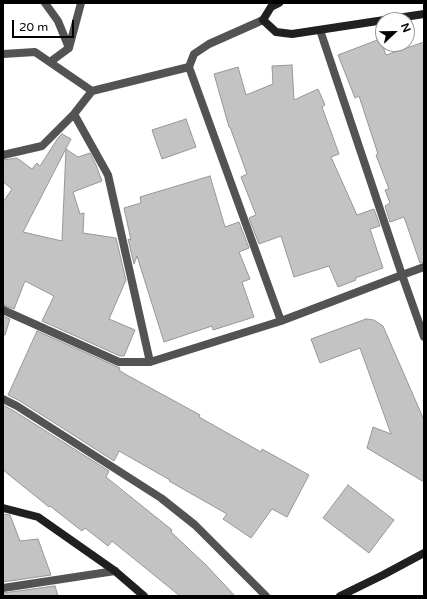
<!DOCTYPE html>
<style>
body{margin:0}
#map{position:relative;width:427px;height:599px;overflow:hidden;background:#fff;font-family:"Varela Round",sans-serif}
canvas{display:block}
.frame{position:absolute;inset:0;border:4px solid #000;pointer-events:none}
.north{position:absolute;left:375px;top:12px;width:40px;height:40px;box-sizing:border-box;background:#fff;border:1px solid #999;border-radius:50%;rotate:68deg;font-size:11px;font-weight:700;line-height:16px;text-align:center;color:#000}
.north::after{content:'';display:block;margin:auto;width:14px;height:18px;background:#000;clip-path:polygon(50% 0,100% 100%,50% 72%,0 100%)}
.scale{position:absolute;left:12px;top:20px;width:62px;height:18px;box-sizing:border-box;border:2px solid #000;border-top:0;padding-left:5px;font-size:12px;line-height:14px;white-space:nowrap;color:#000;-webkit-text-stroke:3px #fff;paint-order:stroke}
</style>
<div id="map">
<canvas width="427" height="599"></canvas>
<div class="frame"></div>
<div class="north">N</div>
<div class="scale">20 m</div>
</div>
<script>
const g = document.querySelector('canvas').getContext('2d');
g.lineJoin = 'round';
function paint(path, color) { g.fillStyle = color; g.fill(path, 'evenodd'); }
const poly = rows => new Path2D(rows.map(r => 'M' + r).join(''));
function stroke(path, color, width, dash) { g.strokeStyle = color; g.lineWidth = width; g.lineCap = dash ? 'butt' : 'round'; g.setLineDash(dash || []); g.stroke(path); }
const building = poly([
 [380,39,386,55,424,42,424,262,420,263,404,217,390,222,385,206,390,203,385,190,389,189,376,155,378,154,359,96,355,98,338,55,380,39],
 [292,65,294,100,318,89,325,105,322,107,339,154,331,157,357,215,374,209,380,226,370,229,383,268,355,278,356,280,338,287,329,266,294,277,281,236,259,244,249,218,256,215,241,177,247,174,230,127,229,127,214,74,238,67,246,95,273,84,272,66,292,65],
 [186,119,196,147,162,159,152,130,186,119],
 [62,134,71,139,23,232,62,241,66,149,78,157,90,153,96,165,102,181,73,192,80,214,84,213,83,233,116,238,126,280,109,319,135,330,124,356,120,356,42,321,54,296,25,281,14,309,3,305,3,202,12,189,3,182,3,160,17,158,32,169,37,163,40,166,58,138,62,134],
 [210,176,225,227,239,222,249,248,239,252,250,279,242,282,254,317,213,330,212,326,164,342,137,256,134,264,128,239,131,240,124,208,141,203,140,197,210,176],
 [3,316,10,319,5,335,3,335,3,316],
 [366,319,374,320,383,326,424,420,424,482,367,448,373,427,391,434,360,348,320,363,311,339,366,319],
 [37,331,120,368,119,370,125,374,200,415,199,417,261,452,262,449,309,475,287,517,272,509,251,538,223,519,227,514,169,481,170,480,119,451,114,461,20,401,8,395,37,331],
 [3,405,14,411,109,471,106,477,172,530,171,532,206,565,235,596,180,596,112,541,108,546,85,528,82,531,50,506,49,507,3,470,3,405],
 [348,485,394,520,369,553,323,518,348,485],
 [3,514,10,515,20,541,38,539,51,575,3,582,3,514],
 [55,586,58,596,3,596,3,593,55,586]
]);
paint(building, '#c3c3c3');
stroke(building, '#979797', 1);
stroke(poly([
 [45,3,58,21,69,48,50,62],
 [263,20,209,44,194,54,189,67,281,321],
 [320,30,402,275,424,267],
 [69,48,81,3],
 [3,54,35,52,92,91],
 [74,114,108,175,150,362],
 [3,155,42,146,74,114,92,91,189,67],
 [3,310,119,362,150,362,281,321,402,275,424,337],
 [3,399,17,406,161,498,195,525,266,596],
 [3,588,115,571]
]), '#535353', 8);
stroke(poly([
 [279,3,271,7,263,20,276,32,292,34,424,14],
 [3,508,38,517,115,571,144,596],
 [340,596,383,575,424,553]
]), '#202020', 8);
</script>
